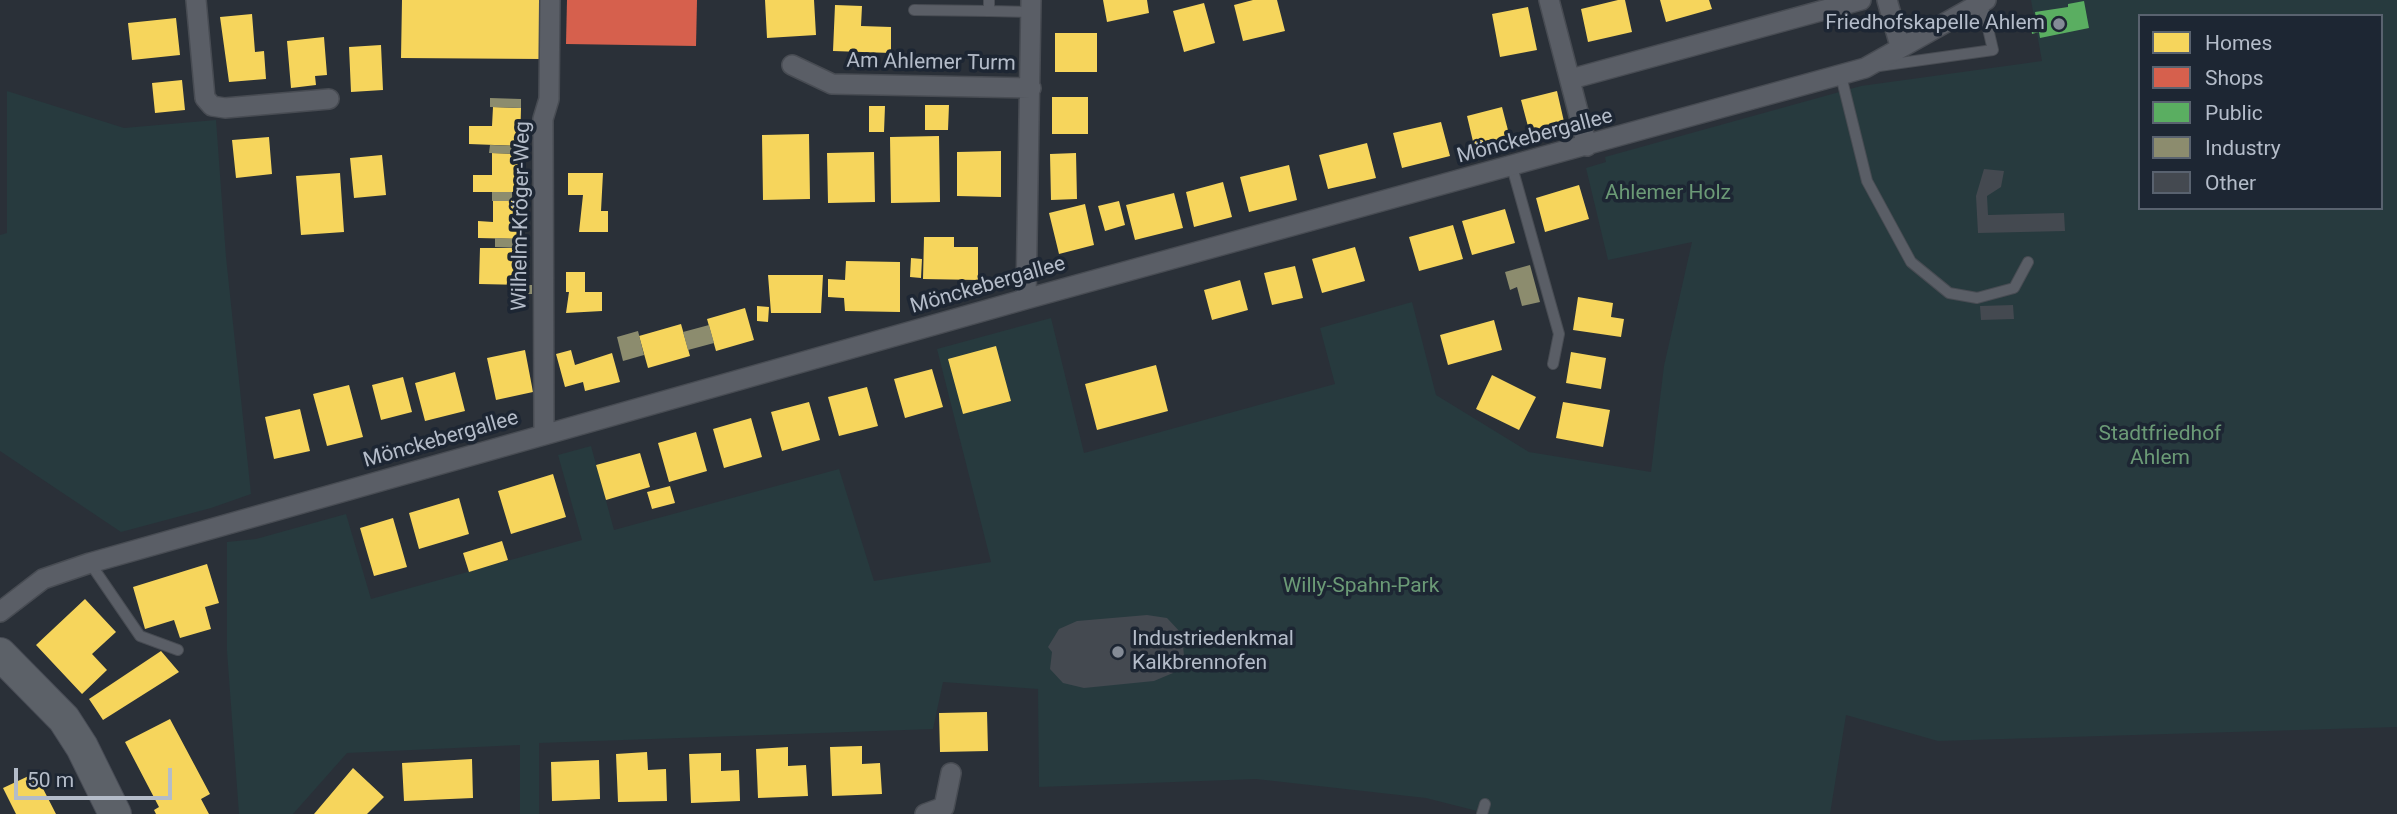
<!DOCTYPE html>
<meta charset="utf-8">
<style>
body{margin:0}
#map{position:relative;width:2397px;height:814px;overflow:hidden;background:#2a3038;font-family:Roboto,sans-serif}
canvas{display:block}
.legend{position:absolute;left:2138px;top:14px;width:245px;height:196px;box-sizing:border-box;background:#1d2633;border:2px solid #59626f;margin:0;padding:9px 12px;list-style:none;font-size:21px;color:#b4bcc9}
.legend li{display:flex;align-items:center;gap:14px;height:35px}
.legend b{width:35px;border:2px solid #59626f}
.scale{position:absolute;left:14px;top:768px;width:158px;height:32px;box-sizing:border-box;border:4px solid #b4bcc9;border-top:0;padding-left:9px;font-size:21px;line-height:24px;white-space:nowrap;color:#b4bcc9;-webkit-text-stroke:5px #1d2633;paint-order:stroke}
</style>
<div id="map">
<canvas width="2397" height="814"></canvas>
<ul class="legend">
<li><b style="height:19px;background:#f6d55c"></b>Homes</li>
<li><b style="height:19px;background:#d6604d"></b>Shops</li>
<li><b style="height:19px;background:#5aae61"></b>Public</li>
<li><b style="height:19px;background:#8c8c6e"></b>Industry</li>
<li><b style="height:19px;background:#444950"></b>Other</li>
</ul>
<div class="scale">50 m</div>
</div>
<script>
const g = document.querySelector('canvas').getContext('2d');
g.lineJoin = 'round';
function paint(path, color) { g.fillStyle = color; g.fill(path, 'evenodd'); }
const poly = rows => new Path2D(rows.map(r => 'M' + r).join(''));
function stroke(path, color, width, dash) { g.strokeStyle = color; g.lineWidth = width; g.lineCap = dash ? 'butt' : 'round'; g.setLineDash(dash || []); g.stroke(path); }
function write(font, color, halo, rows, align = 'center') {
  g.font = font + ' Roboto,sans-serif'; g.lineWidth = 7; g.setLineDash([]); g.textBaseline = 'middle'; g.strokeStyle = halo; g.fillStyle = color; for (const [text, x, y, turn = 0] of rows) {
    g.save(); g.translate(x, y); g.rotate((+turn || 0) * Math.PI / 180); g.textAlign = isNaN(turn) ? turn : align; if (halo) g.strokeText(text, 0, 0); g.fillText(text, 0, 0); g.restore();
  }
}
paint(poly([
 [2031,0,2397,0,2397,727,1938,741,1846,715,1830,814,1489,814,1426,798,1256,779,1039,787,1038,689,943,682,933,729,539,743,539,814,520,814,520,745,347,753,293,814,239,814,227,651,227,542,256,539,346,514,371,599,582,540,558,455,591,446,614,530,839,469,874,581,991,562,937,349,1051,318,1084,453,1335,384,1320,328,1412,302,1436,395,1529,452,1651,472,1664,366,1692,242,1608,260,1586,168,1606,162,1605,157,1861,86,2042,61],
 [2140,16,2381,16,2381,208,2140,208],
 [7,91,124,128,216,120,226,257,251,494,211,508,121,532,0,451,0,235,7,233]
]), '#273a3e');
paint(poly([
 [402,0,542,0,541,59,401,58],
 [765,0,814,0,816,35,767,38],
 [1103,0,1147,0,1149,13,1107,22],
 [1253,0,1277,0,1285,31,1243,41,1234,5],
 [1618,0,1625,0,1632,32,1588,42,1581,9],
 [1660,0,1709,0,1712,9,1666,22],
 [1204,3,1215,43,1184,52,1173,11],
 [835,5,862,6,861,26,891,27,891,53,833,51],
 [1528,7,1537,50,1500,57,1492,14],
 [252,14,255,52,264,51,266,79,229,82,220,17],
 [176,18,180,55,132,60,128,23],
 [1055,33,1097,33,1097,72,1055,72],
 [324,37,327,75,315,76,316,85,291,88,287,41],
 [381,45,383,90,351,92,349,47],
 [182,80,185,110,155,113,152,83],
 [1557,91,1565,126,1530,134,1521,100],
 [1052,97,1088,97,1088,134,1052,134],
 [925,105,949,105,948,130,925,130],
 [869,106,885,106,884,132,869,132],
 [493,107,521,108,520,146,469,144,469,126,492,126],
 [1502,107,1511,142,1475,150,1467,116],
 [1441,122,1450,156,1402,168,1393,133],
 [809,134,810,199,763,200,762,135],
 [939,136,940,202,891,203,890,137],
 [269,137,272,174,236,178,232,140],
 [1367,143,1376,178,1328,189,1319,155],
 [1001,151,1001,197,957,196,957,152],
 [874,152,875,202,828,203,827,153],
 [492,153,520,154,520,192,473,192,473,175,492,175],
 [1076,153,1077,199,1051,200,1050,154],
 [382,155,386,195,354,198,350,158],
 [1289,165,1297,200,1249,212,1240,177],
 [340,173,344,232,301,235,296,176],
 [568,173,603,173,601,211,608,211,608,232,579,232,583,195,568,195],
 [1223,182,1232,217,1194,227,1186,192],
 [1579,185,1589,219,1545,232,1536,198],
 [1174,193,1183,228,1135,240,1126,205],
 [493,201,521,201,521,239,478,238,478,221,493,222],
 [1119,201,1125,225,1105,231,1098,206],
 [1085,204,1094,245,1059,254,1049,213],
 [1505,209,1515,243,1472,255,1462,221],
 [1453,225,1463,259,1419,271,1409,237],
 [924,237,954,237,954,247,978,247,978,280,923,279],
 [1355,247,1365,281,1322,293,1312,259],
 [480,248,525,248,524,285,479,284],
 [911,258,922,259,921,278,910,277],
 [846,261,900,262,900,312,845,311,844,298,828,297,828,279,845,280],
 [1295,266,1303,298,1272,305,1264,273],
 [566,272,585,272,585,292,602,292,602,311,566,313,569,292,566,292],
 [768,275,823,275,821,313,771,313],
 [1240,280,1248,310,1212,320,1204,290],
 [1578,297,1613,303,1611,317,1624,319,1621,337,1573,330],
 [757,306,769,307,768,322,757,321],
 [745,308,754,340,716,351,707,319],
 [1494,320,1502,350,1448,365,1440,335],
 [681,324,690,356,648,368,639,336],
 [996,346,1011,401,963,414,948,359],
 [525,350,533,392,496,400,487,358],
 [571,350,575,365,612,353,620,382,585,391,583,382,565,387,556,354],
 [1571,352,1606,358,1601,389,1566,383],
 [1156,365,1168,411,1097,430,1085,384],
 [932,369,943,407,905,418,894,379],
 [455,372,465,411,425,421,415,383],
 [1492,375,1536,397,1519,430,1476,409],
 [403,377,412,412,381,420,372,385],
 [349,385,363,437,327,446,313,394],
 [867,387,878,426,839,436,828,397],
 [809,402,820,440,782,451,771,412],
 [1563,402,1610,410,1603,447,1556,438],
 [300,409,310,451,274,459,265,417],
 [751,418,762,457,724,468,713,429],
 [696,432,707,471,669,482,658,443],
 [640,453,650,487,606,500,596,465],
 [553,474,566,517,511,534,498,491],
 [670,486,675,503,652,509,647,492],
 [459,498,469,534,419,549,409,513],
 [393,518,407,567,374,576,360,528],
 [502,541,508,560,469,572,463,553],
 [207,564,219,603,205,607,211,629,180,638,174,620,145,629,133,587],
 [85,599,116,632,92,654,107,670,82,694,36,645],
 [161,651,179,672,103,720,89,699],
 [987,712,988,751,940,752,939,713],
 [170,719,210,794,201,799,209,814,156,814,154,810,159,807,125,742],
 [862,746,862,764,880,763,882,794,832,796,830,747],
 [788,747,788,766,806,765,808,796,758,798,756,749],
 [647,752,648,770,666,769,667,801,618,802,616,754],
 [721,753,721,771,739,770,740,801,691,803,689,754],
 [472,759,473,798,404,801,402,763],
 [599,760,600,799,552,801,551,762],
 [353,768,384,797,367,814,314,814],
 [35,773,56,814,16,814,3,788]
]), '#f6d55c');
paint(poly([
 [567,0,697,0,696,46,566,44]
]), '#d6604d');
paint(poly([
 [2084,1,2089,28,2040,38,2039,32,2032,34,2030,19,2036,19,2035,12,2068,7,2068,4]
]), '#5aae61');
paint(poly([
 [490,98,521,99,521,108,490,107],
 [490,145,520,146,520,154,489,153],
 [492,192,512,192,512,201,492,201],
 [495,238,520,239,520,248,495,247],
 [1530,265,1540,302,1522,306,1517,287,1510,290,1505,272],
 [515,285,532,285,532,294,515,294],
 [709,325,714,343,688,350,683,332],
 [638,331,644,355,623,361,617,337]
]), '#8c8c6e');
paint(poly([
 [1984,169,2004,171,2001,187,1987,196,1988,215,2064,213,2065,231,1978,233,1976,196],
 [2013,305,2014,319,1981,320,1980,306],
 [1147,615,1167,618,1182,634,1184,656,1173,673,1154,681,1084,688,1063,683,1050,669,1052,652,1048,647,1059,629,1077,621]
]), '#444950');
const lane = poly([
 [989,0,989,11,1031,12],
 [914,10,989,11],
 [1879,66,1993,50,1982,3],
 [1841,76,1867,181,1911,262,1949,293,1977,298,2014,288,2028,262],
 [1512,167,1559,334,1553,364],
 [90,563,140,636,178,650],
 [1482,814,1485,804]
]);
const street = poly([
 [196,0,205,98,212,106,225,108,329,99],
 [1549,0,1587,146],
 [1887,0,1900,46],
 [792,65,832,84,1031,88],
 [1571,79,1861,0],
 [1026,299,1031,0],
 [544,434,543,119,549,99,550,0],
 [0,612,43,579,90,563,1026,299,1865,68,1986,0],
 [925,814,944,807,951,773]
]);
const primary = poly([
 [0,654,64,719,82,747,115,814]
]);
stroke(lane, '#484c53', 12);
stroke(street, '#484c53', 22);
stroke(primary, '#484c55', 34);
stroke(lane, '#5a5e66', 10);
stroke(street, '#5a5e66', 19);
stroke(primary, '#5c6168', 32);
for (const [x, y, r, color] of [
 [2059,24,7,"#848b96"],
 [1118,652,7,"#848b96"]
]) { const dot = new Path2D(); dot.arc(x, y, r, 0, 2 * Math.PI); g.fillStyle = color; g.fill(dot); stroke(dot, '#1d2633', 2.5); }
write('21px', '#b4bcc9', '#1d2633', [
 ["Friedhofskapelle Ahlem",2045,24],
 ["Industriedenkmal",1132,640,"left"],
 ["Kalkbrennofen",1132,664,"left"]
], 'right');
write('21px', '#b4bcc9', '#1d2633', [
 ["Am Ahlemer Turm",931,63,1],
 ["Mönckebergallee",1535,137,-15],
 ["Wilhelm-Kröger-Weg",522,216,-89],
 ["Mönckebergallee",988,286,-16],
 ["Mönckebergallee",441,440,-16]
]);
write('21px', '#6b9a76', '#1d2633', [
 ["Ahlemer Holz",1668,194],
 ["Stadtfriedhof",2160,435],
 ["Ahlem",2160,459],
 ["Willy-Spahn-Park",1361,587]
]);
</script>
